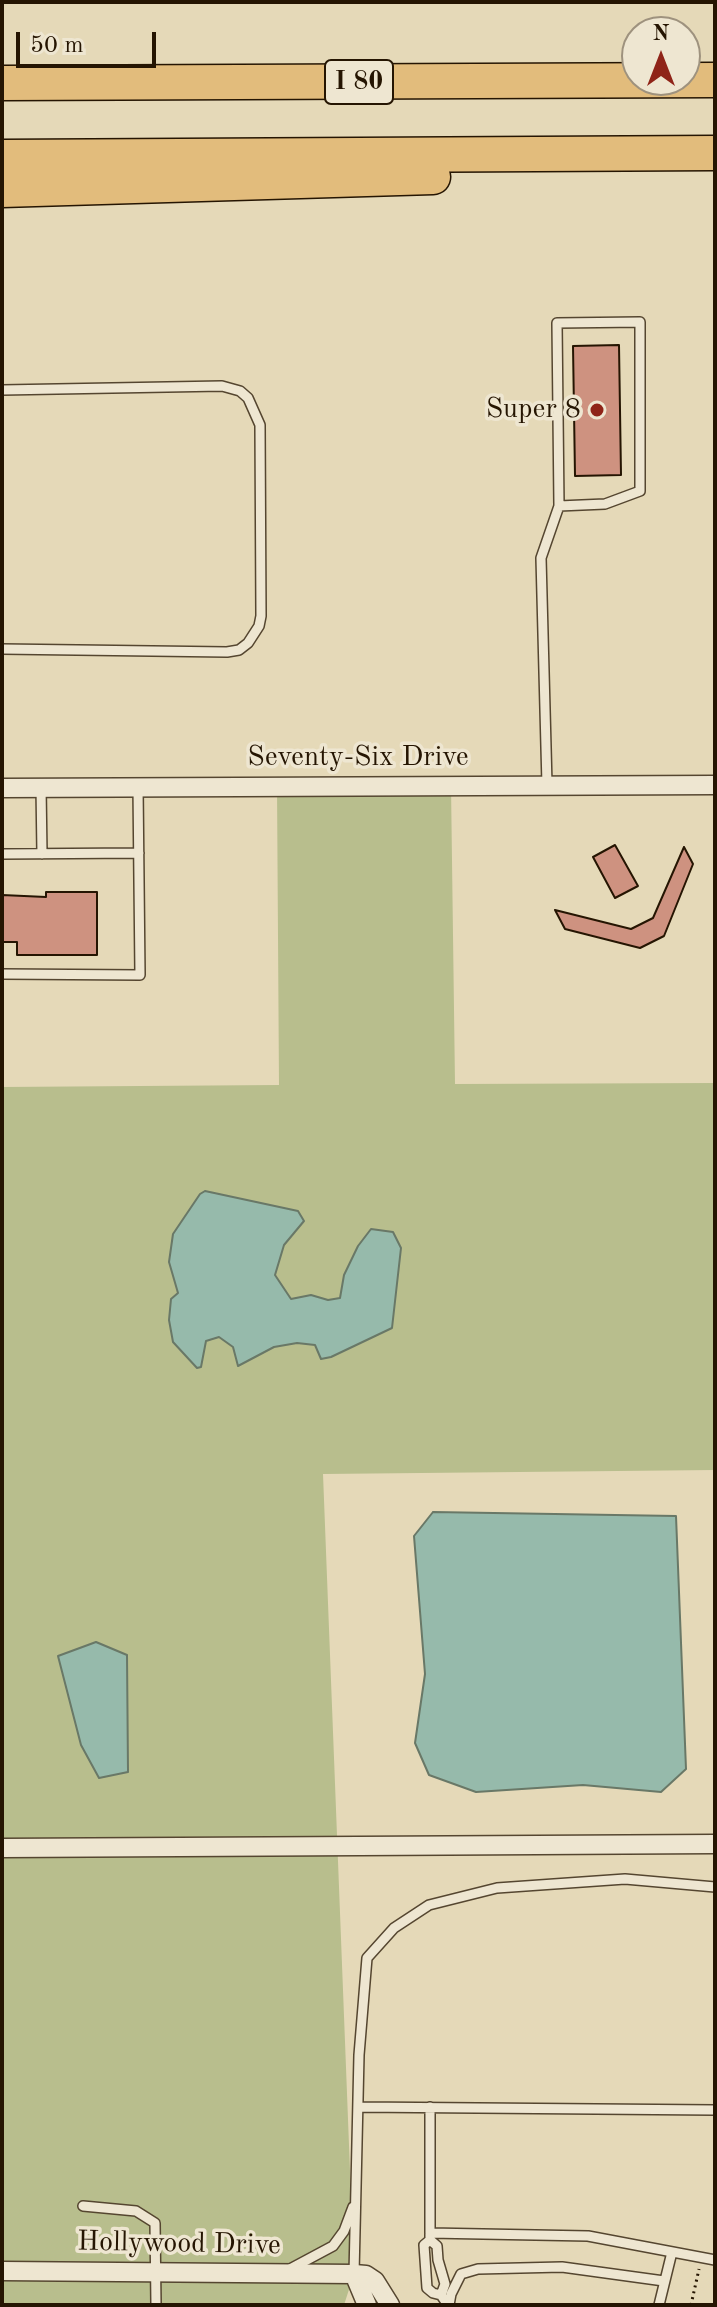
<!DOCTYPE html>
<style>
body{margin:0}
#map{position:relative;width:717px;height:2307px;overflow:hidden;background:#e5d9b8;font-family:"Old Standard TT",serif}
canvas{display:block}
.frame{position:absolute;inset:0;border:4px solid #251502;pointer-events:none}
.north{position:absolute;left:621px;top:16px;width:80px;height:80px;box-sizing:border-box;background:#eee6d1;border:2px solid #9e927e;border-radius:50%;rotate:0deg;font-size:22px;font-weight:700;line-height:32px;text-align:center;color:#251502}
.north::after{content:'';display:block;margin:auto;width:28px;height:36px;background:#8f2418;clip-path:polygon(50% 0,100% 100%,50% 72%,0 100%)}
.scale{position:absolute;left:16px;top:32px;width:140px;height:36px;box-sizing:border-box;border:4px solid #251502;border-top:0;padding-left:10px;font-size:24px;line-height:28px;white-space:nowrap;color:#251502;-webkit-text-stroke:6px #eee6d1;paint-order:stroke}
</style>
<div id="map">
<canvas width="717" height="2307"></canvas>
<div class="frame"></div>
<div class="north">N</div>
<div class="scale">50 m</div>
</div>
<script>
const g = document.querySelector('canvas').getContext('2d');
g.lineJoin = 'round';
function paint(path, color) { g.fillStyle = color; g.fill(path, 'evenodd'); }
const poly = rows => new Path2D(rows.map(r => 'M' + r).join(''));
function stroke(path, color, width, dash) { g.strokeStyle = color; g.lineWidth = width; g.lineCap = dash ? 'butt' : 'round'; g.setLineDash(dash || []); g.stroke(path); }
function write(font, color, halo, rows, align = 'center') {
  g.font = font + ' "Old Standard TT",serif'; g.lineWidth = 7; g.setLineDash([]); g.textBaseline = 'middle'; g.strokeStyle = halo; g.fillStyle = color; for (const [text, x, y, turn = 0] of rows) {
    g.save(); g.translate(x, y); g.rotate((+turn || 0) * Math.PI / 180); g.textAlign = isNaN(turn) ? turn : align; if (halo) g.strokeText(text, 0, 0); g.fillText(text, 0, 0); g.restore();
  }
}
paint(poly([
 [451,786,455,1084,715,1083,715,1470,323,1474,354,2274,344,2305,2,2305,2,1087,279,1085,277,787],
 [205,1191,298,1211,304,1221,284,1245,275,1275,290,1299,311,1295,328,1300,340,1298,344,1274,358,1246,401,1248,392,1328,331,1357,315,1345,297,1343,274,1347,248,1358,219,1337,205,1340,201,1367,197,1368,173,1342,169,1320,171,1299,178,1293,169,1262,173,1234,200,1194]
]), '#b8be8d');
const water = poly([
 [205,1191,298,1211,304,1221,284,1245,275,1275,291,1299,311,1295,328,1300,340,1298,344,1275,358,1246,371,1229,393,1232,401,1248,392,1328,331,1357,321,1359,315,1345,297,1343,274,1347,238,1366,233,1347,219,1337,206,1341,201,1367,197,1368,173,1342,169,1320,171,1299,178,1293,169,1262,173,1234,200,1194,205,1191],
 [433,1512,676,1516,686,1769,661,1792,583,1785,476,1792,429,1775,415,1743,425,1674,414,1536,433,1512],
 [96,1642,127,1655,128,1772,99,1778,81,1745,58,1656,96,1642]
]);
paint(water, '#96baab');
stroke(water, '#697867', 2);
const building = poly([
 [619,345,621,475,575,476,573,346,619,345],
 [615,845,638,886,615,898,593,857,615,845],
 [684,847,693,864,664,936,640,948,565,929,555,910,631,929,653,918,684,847],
 [46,892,97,892,97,955,17,955,17,942,2,942,2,895,46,897,46,892]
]);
paint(building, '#ce9280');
stroke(building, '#251502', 2);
const service = poly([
 [2,390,222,386,240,391,248,398,260,425,261,616,259,626,248,643,239,650,227,652,2,649],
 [547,785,541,558,559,506,557,323,640,322,640,491,605,504,559,506],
 [41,787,42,854],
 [2,854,139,853],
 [2,974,140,975,138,787],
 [358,2107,715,2110],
 [430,2107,430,2233,588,2236,715,2260],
 [83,2206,136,2211,155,2223,156,2305],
 [430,2234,430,2240,437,2246,438,2260,445,2284,441,2295],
 [430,2240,424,2245,427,2288,433,2293,441,2295,448,2305],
 [290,2269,333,2246,344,2231,353,2207],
 [354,2274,359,2055,367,1958,394,1928,429,1905,497,1888,625,1879,715,1887],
 [449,2305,451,2294,461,2274,478,2269,562,2267,664,2281],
 [659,2305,672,2252]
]);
const minor = poly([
 [2,788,715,785],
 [2,1848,715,1844],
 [2,2271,354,2274],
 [367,2305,354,2274,366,2275,375,2281,390,2305]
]);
const motorway = poly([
 [2,83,715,80],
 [2,157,715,153],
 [2,190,433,177]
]);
stroke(service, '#554630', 12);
stroke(minor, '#554630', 21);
stroke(motorway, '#251502', 37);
stroke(poly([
 [691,2305,699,2269]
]), '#251502', 3, [2, 4]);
stroke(service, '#eee6d1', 9);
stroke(minor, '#eee6d1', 18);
stroke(motorway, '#e2bc7c', 34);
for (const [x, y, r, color] of [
 [597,410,8,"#8f2418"]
]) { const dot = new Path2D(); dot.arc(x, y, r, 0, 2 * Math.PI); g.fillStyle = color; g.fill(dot); stroke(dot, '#eee6d1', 3); }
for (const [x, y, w] of [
 [359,82,68]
]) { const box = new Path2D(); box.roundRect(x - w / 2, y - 22, w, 44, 6); g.fillStyle = '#eee6d1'; g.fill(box); stroke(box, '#251502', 2); }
write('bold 26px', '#251502', null, [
 ["I 80",359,82]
]);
write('28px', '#251502', '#eee6d1', [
 ["Super 8",581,410]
], 'right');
write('28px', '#251502', '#eee6d1', [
 ["Seventy-Six Drive",358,758],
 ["Hollywood Drive",179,2244,1]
]);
</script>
